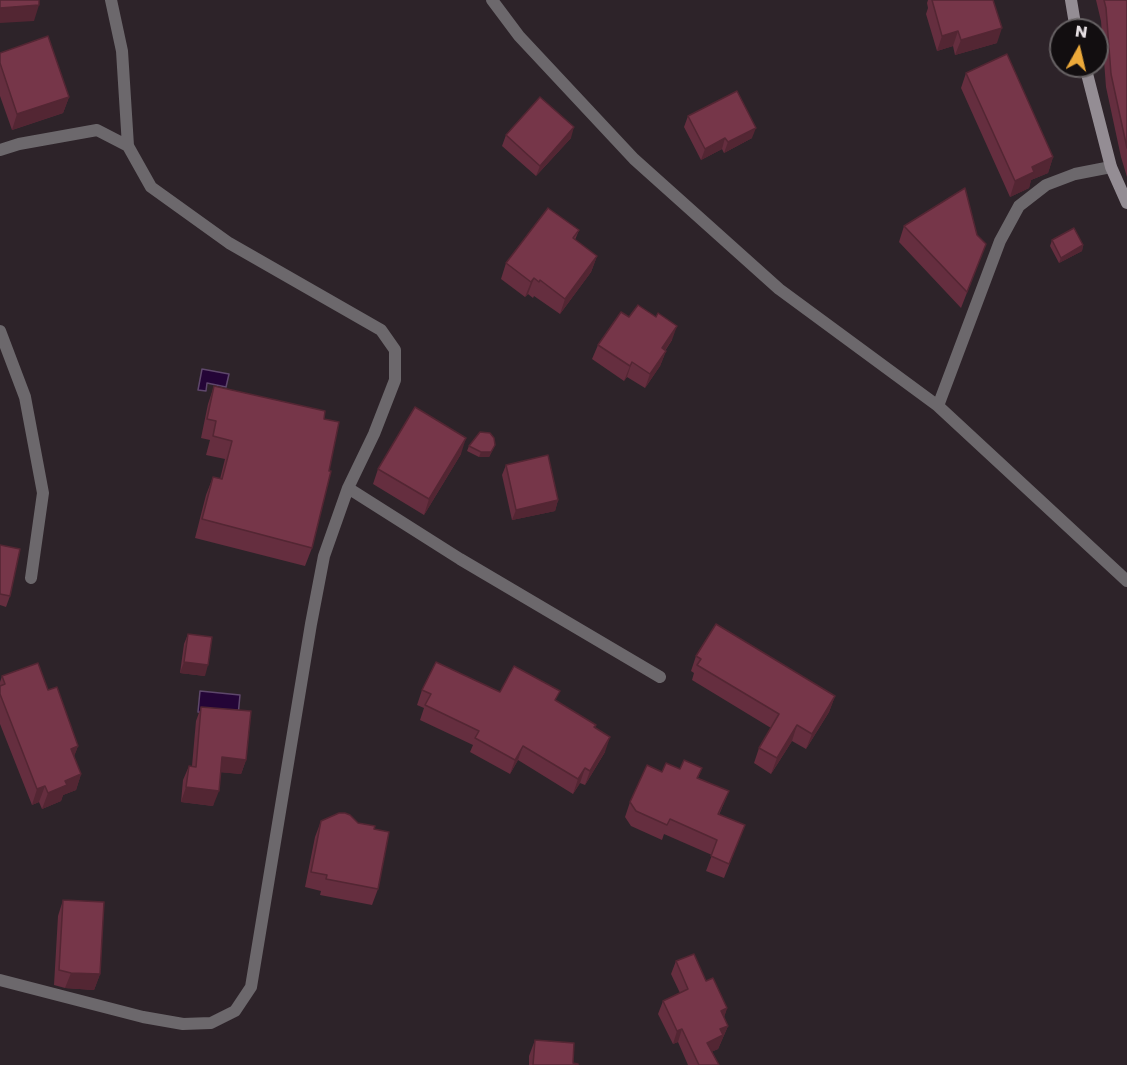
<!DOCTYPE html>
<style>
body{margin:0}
#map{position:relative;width:1127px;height:1065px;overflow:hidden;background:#2d2329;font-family:Poppins,sans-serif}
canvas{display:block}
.north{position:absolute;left:1049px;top:18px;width:60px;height:60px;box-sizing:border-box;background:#120e10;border:2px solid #676264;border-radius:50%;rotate:8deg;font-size:16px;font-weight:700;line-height:24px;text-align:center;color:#e7e0e3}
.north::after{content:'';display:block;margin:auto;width:21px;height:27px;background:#eca93a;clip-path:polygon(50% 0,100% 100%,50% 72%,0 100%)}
</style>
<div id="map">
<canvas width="1127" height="1065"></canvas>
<div class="north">N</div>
</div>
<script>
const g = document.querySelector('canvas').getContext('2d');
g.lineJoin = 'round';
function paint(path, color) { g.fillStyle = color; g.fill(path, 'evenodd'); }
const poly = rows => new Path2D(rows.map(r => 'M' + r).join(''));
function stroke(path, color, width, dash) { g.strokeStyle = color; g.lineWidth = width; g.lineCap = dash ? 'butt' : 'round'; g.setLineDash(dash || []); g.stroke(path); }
const water = poly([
 [202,369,229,374,226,387,207,383,206,391,198,390,202,369],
 [200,691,240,695,238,716,198,712,200,691]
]);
paint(water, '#240537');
stroke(water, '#5e476b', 1.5);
stroke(poly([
 [492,0,519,36,634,159,779,289,938,406,1127,581],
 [0,150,19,144,97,130,128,146],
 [0,331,25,397,43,493,31,578],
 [938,406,1000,241,1019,206,1046,185,1075,174,1111,167],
 [348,488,460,559,660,677],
 [0,980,143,1017,183,1024,211,1023,235,1011,251,987,311,624,324,556,348,488,374,434,395,380,395,350,381,330,229,243,151,187,128,146,122,51,111,0]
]), '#6c686c', 12);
stroke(poly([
 [1071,0,1076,30],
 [1085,66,1111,167,1127,203]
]), '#948d94', 12);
paint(poly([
 [928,0,993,0,997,43,955,55,953,46,937,51,926,14,928,8,927,3],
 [1096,0,1127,0,1127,177,1121,157,1106,87,1101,21],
 [0,53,69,97,63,113,12,130,0,96],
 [966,73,1053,157,1048,173,1031,180,1029,188,1010,197,961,88],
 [688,116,752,138,724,153,722,149,701,160,684,127],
 [506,135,571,138,536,176,502,146],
 [904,226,977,235,986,244,961,308,899,242],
 [579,230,575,240,597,256,591,272,560,314,534,296,533,298,528,294,525,297,501,279,506,263],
 [1052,240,1083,245,1082,251,1059,263,1050,246],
 [629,317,672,340,665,351,666,351,660,366,645,388,627,377,624,381,592,359,598,345],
 [214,386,324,419,312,548,305,566,195,538,206,495,213,477,220,479,225,459,206,455,210,440,201,438,208,404],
 [495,445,489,457,479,457,467,451,469,446],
 [461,454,424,515,373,484,378,469],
 [506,465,558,500,555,511,512,520,502,475],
 [0,545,10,596,6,607,0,605],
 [188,634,205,676,180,673,184,644],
 [696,656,835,696,829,712,806,749,792,741,771,774,754,763,759,748,771,728,692,680,694,673,691,671],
 [2,676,48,690,78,746,74,756,81,774,76,790,63,795,61,801,42,809,39,802,32,805,0,724,0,682],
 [422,690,500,692,556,701,596,725,595,728,605,752,585,785,580,783,573,794,518,760,510,774,470,752,473,745,420,720,424,708,417,705],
 [201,707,246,760,241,774,221,772,213,806,181,802,183,780,189,766,192,766,196,721],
 [702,768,698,778,729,791,719,815,745,825,724,878,706,871,712,855,664,834,662,840,631,826,625,817,630,802,662,772,680,769],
 [321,821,358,823,374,829,378,889,372,905,320,895,321,891,305,887,315,837],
 [63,900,100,974,94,990,65,988,54,985,58,916],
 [676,961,706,981,727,1008,724,1017,728,1026,718,1049,711,1052,719,1065,688,1065,678,1042,673,1044,658,1014,663,1001,680,993,671,974],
 [535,1040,573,1063,578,1065,529,1065,529,1056]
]), '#652e3f');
paint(poly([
 [39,5,34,21,0,23,0,8],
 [1002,28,997,43,955,55,961,40],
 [958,31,953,46,937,51,942,36],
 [69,97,63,113,12,130,17,114],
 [574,127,571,138,536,176,540,166],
 [756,128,752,138,724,153,728,142],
 [725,138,722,149,701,160,705,149],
 [1053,157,1048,173,1031,180,1029,188,1010,197,1015,181,1032,167],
 [1083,245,1082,251,1059,263,1061,258],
 [597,256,591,272,560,314,565,299],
 [534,278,528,294,525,297,531,282],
 [677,326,672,340,656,363,662,348],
 [666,351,660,366,645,388,650,374],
 [632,362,627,377,624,381,630,366],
 [466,438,461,454,424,515,429,499],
 [495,445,489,457,479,457,481,452],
 [558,500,555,511,512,520,516,510],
 [184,662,208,665,205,676,180,673],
 [835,696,829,712,806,749,812,734],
 [797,725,792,741,771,774,777,758],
 [610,737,605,752,585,785,590,771],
 [78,746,72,762,71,749],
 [523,746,518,760,510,774,515,760],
 [222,757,246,760,241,774,217,772],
 [585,768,580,783,573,794,578,779],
 [81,774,76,790,63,795,61,801,42,809,48,793,65,781],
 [45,786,39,802,32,805,37,789],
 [186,787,219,791,213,806,181,802],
 [71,973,100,974,94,990,65,988],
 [727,1008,723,1021,721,1011],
 [728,1026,718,1049,702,1056,707,1043,720,1029],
 [682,1029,678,1042,673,1044,677,1031]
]), '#532633');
const building = poly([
 [0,0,39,0,39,5,0,8,0,0],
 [932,0,993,0,1002,28,961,40,958,31,942,36,932,0],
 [1104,0,1127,0,1127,148,1111,74,1106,8,1104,0],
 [48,36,69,97,17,114,0,63,0,53,48,36],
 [1007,54,1053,157,1032,167,1034,172,1015,181,966,73,1007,54],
 [737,91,756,128,728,142,725,138,705,149,688,116,737,91],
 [540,97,574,127,540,166,506,135,540,97],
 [965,188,977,235,986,244,967,292,904,226,965,188],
 [548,208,579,230,573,238,597,256,565,299,540,280,539,282,534,278,531,282,506,263,548,208],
 [1074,228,1083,245,1061,258,1052,240,1074,228],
 [638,305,656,317,658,313,677,326,662,348,666,351,650,374,632,362,630,366,598,345,621,312,629,317,638,305],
 [214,386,325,411,324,419,339,422,329,471,331,471,312,548,202,519,213,477,222,479,232,441,213,436,216,421,207,419,214,386],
 [415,407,466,438,429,499,378,469,415,407],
 [480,432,490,433,494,438,495,445,491,452,481,452,469,446,480,432],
 [548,455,558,500,516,510,506,465,548,455],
 [0,545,20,549,10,596,0,594,0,545],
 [716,624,835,696,812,734,797,725,777,758,759,748,779,714,697,665,701,659,696,656,716,624],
 [188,634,212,637,208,665,184,662,188,634],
 [436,662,500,692,514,666,560,691,555,700,596,725,594,727,610,737,590,771,585,768,578,779,523,746,515,760,475,738,479,731,425,705,431,694,422,690,436,662],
 [38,663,48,690,57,687,78,746,71,749,81,774,65,781,67,785,48,793,45,786,37,789,0,694,0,686,5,684,2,676,38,663],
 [201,707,251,711,246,760,222,757,219,791,186,787,189,766,196,767,201,707],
 [684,760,702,768,697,778,729,791,718,814,745,825,729,864,711,856,717,840,670,819,667,825,636,811,630,802,647,765,662,772,666,763,680,769,684,760],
 [339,813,345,813,350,815,358,823,375,826,374,829,389,832,378,889,326,879,327,875,311,872,321,821,339,813],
 [63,900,104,902,100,974,71,973,59,970,63,900],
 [694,954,706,981,713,978,727,1008,721,1011,728,1026,720,1029,723,1035,707,1043,719,1065,699,1065,682,1029,677,1031,663,1001,688,989,676,961,694,954],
 [535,1040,574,1043,573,1063,578,1064,578,1065,533,1065,535,1040]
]);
paint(building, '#763649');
stroke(building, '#532633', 1.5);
</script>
